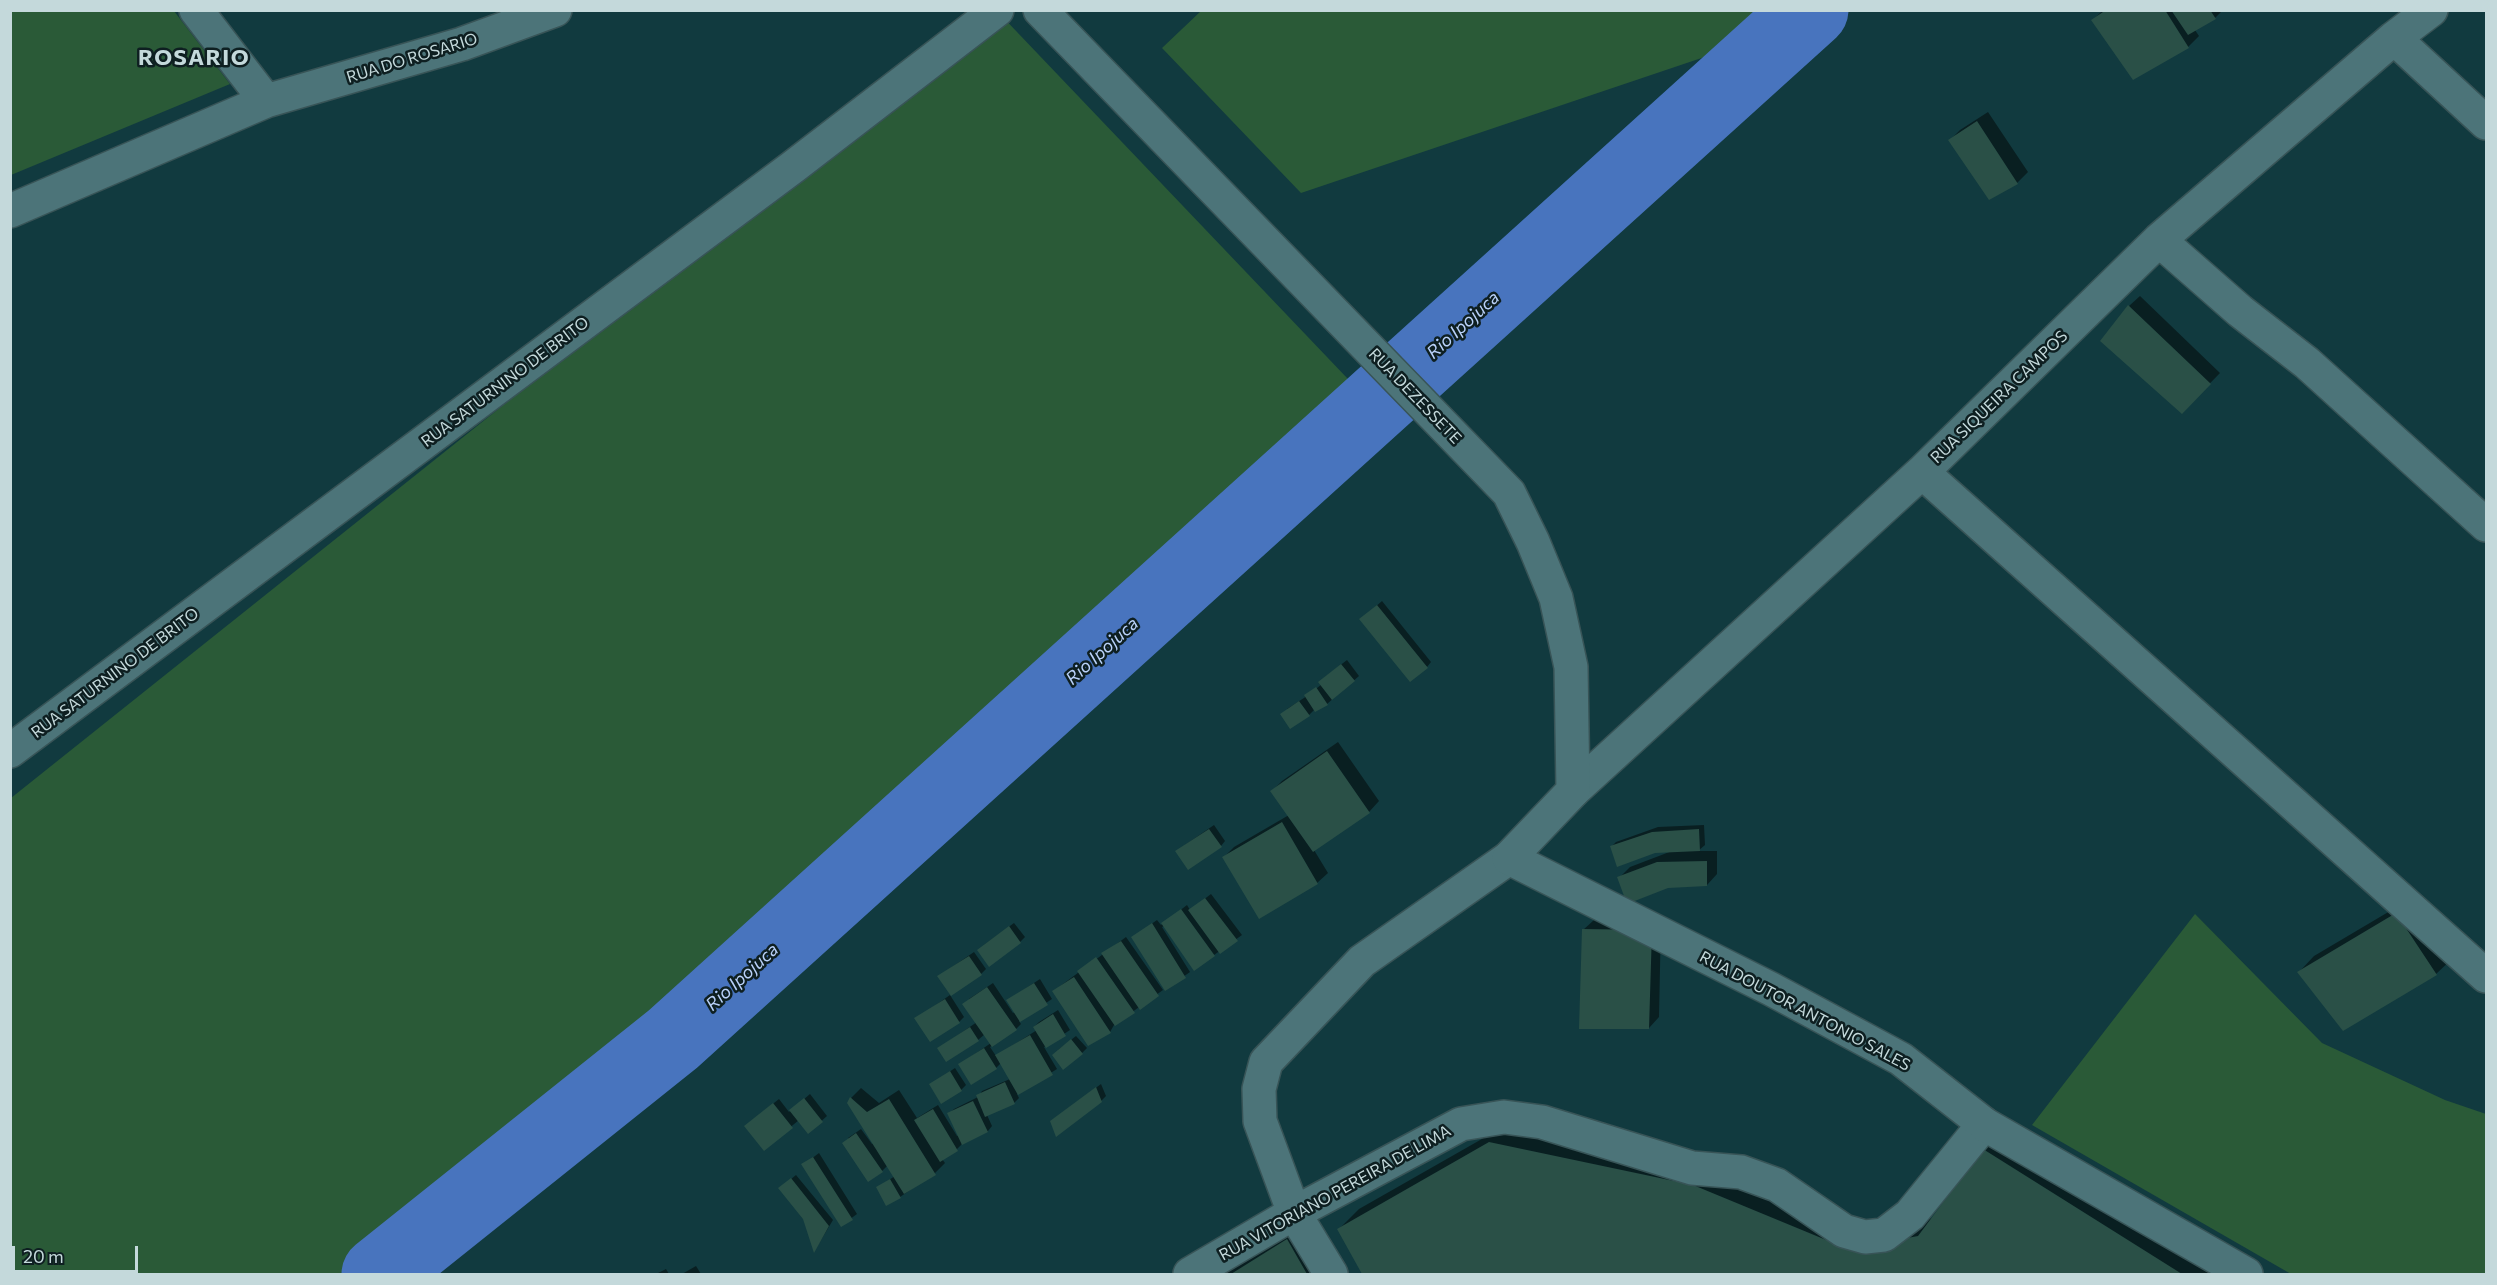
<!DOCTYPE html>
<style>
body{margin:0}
#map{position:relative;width:2497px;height:1285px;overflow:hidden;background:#113a3f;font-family:Commissioner,sans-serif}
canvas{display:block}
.frame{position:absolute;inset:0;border:12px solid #c4d9db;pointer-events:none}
.scale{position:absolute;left:12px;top:1246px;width:126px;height:27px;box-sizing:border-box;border:3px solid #c4d9db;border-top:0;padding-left:8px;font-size:18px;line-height:21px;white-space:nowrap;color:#c4d9db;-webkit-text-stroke:4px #0e1f21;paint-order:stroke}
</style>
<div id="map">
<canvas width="2497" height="1285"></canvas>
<div class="frame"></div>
<div class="scale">20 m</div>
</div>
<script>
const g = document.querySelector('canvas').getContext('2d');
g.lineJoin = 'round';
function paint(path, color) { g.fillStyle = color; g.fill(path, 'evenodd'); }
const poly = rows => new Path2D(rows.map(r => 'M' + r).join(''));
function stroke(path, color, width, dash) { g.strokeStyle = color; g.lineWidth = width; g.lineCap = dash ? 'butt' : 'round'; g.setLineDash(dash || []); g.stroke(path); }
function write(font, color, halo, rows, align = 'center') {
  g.font = font + ' Commissioner,sans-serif'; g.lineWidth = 5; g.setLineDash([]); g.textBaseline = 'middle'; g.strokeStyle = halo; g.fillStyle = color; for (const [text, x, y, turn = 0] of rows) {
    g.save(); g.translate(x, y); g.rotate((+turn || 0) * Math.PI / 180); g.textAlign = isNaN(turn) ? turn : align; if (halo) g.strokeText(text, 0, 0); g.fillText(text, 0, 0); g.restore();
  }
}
paint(poly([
 [11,10,174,11,230,84,11,175],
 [997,11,1348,379,1356,421,982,760,340,1274,11,1274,11,798],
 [1201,11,1201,10,1841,11,1301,193,1162,48],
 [2195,914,2322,1043,2445,1100,2486,1114,2486,1274,2291,1274,2032,1125]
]), '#2a5a37');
paint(poly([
 [2103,10,2223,10,2215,18,2195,30,2199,36,2188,47,2134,78,2093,20],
 [1988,112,2028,172,2017,183,1990,198,1950,140,1960,130],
 [2140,296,2220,373,2182,412,2129,306],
 [1382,601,1431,662,1427,667,1366,615],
 [1347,660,1359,676,1327,704,1315,709,1309,715,1287,709,1307,696,1322,684,1325,677],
 [1338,742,1379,801,1369,812,1314,850,1328,873,1317,883,1224,857,1234,847,1289,815,1272,791,1282,781],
 [1214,825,1225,841,1221,846,1182,847],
 [1704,825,1705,845,1698,851,1717,851,1717,874,1707,885,1619,878,1630,867,1672,851,1611,847,1616,842,1658,827],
 [1211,894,1242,935,1214,955,1164,926,1162,927,1190,972,1166,989,1133,937,1157,920,1161,925,1187,905,1190,910],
 [2412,898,2452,959,2436,974,2299,972,2314,956],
 [1594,920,1661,920,1659,1017,1649,1028,1583,930],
 [1014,923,1025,937,1020,942,984,945],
 [1126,937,1163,990,1114,1025,1110,1032,1059,987],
 [974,952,986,969,981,974,939,976],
 [1040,979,1052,999,1019,1021,1021,1024,1016,1029,990,1047,996,1056,1037,1030,1034,1027,1039,1022,1058,1010,1070,1030,1044,1047,1057,1069,1017,1094,1019,1098,1014,1103,987,1115,992,1126,988,1131,962,1144,957,1149,942,1159,945,1163,935,1173,900,1197,878,1187,895,1176,888,1165,882,1171,848,1138,861,1129,872,1144,874,1143,851,1098,861,1088,879,1103,899,1090,917,1118,938,1105,957,1136,959,1135,949,1114,954,1109,978,1097,982,1091,1010,1079,1001,1063,996,1068,960,1064,991,1043,985,1034,978,1040,939,1048,977,1022,969,999,993,983,1013,1013,1015,1012,1008,1000],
 [950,995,964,1017,959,1022,916,1019],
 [1076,1036,1087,1048,1082,1053,1058,1050],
 [955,1068,966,1085,961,1090,931,1084],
 [1101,1084,1106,1096,1101,1101,1051,1121],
 [810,1094,827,1116,809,1132,799,1120,764,1149,750,1122,779,1099,789,1112],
 [1510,1123,1713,1165,1869,1229,1934,1218,1984,1150,2004,1131,2233,1274,1363,1274,1339,1229,1359,1209],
 [819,1153,857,1214,842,1225,803,1165],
 [796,1175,833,1220,815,1250,804,1218,785,1184],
 [1307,1221,1338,1274,1221,1274],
 [696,1266,701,1274,682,1274],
 [666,1269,669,1274,656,1274]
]), '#0007');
stroke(poly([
 [379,1274,673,1039,1811,10]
]), '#4874be', 75);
paint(poly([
 [2106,10,2165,10,2189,48,2133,80,2091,20],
 [2171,10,2210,10,2216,19,2188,35],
 [1977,121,2018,184,1989,200,1948,140],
 [2128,305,2211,384,2182,414,2100,341],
 [1377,605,1428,668,1410,682,1359,619],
 [1341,664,1355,681,1332,700,1318,682],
 [1316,687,1328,705,1315,712,1304,695],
 [1299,701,1310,716,1290,729,1280,714],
 [1327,751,1370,813,1313,852,1270,791],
 [1282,822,1318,884,1259,919,1222,857],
 [1209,829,1222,847,1188,870,1175,851],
 [1699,829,1700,851,1655,853,1617,867,1610,846,1652,832],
 [1707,861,1707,886,1668,888,1627,904,1617,877,1657,862],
 [1205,898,1238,941,1220,954,1188,910],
 [1181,909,1215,956,1194,971,1161,923],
 [2396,913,2437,975,2343,1031,2297,972],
 [1152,923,1186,978,1165,991,1131,937],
 [1009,926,1021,943,989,967,977,950],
 [1582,929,1652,930,1649,1029,1579,1029],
 [1121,941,1159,996,1140,1010,1101,953],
 [969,956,982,975,951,996,937,976],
 [1096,957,1135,1013,1115,1026,1077,971],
 [1074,977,1111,1033,1088,1046,1052,991],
 [1034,983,1048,1005,1020,1022,1006,1000],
 [987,987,1017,1030,992,1047,962,1004],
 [945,999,960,1023,930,1042,914,1018],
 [1053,1014,1066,1036,1046,1048,1033,1027],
 [970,1027,979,1041,946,1062,937,1048],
 [1030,1035,1053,1075,1018,1095,995,1055],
 [1071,1039,1083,1054,1063,1070,1052,1055],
 [984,1048,997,1069,971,1085,958,1064],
 [950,1071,962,1091,941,1104,929,1084],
 [1005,1082,1015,1104,985,1117,976,1095],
 [1096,1087,1102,1102,1056,1137,1050,1121],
 [850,1097,867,1112,889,1099,936,1175,904,1194,847,1103],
 [804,1098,823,1122,808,1134,789,1110],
 [973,1101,988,1132,962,1145,947,1113],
 [773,1103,793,1128,764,1151,744,1126],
 [933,1109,958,1151,940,1162,914,1120],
 [856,1133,883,1172,868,1182,842,1143],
 [1489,1142,1693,1185,1848,1249,1918,1236,1983,1149,2182,1274,1362,1274,1337,1229],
 [813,1157,853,1220,841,1227,801,1164],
 [791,1178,829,1226,814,1253,803,1219,778,1188],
 [890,1179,901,1198,886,1206,876,1187],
 [1287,1239,1307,1274,1231,1274]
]), '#2a5047');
const street = poly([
 [196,10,266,101],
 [2394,38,2486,123],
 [10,211,266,101,462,44,555,10],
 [2159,240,2240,311,2307,363,2486,525],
 [1922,472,2486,976],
 [10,751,793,167,997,10],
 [1573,791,1922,472,2159,240,2394,38,2431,10],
 [1190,1274,1294,1213,1461,1124,1504,1117,1542,1122,1692,1168,1741,1172,1777,1185,1844,1231,1865,1237,1884,1235,1910,1215,1984,1124],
 [1331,1274,1294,1213,1260,1121,1259,1089,1266,1062,1362,961,1509,858]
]);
const secondary = poly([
 [1040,10,1509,493,1533,542,1556,598,1571,667,1573,791,1509,858,1771,989,1901,1059,1984,1124,2246,1274]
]);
stroke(street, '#385457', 36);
stroke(secondary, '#385457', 36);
stroke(street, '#4c7479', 33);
stroke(secondary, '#4c7479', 33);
write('16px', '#c4d9db', '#0e1f21', [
 ["RUA DO ROSARIO",412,58,-17],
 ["RUA SATURNINO DE BRITO",505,382,-37],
 ["RUA DEZESSETE",1415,396,46],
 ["RUA SIQUEIRA CAMPOS",1999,397,-44],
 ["RUA SATURNINO DE BRITO",115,673,-37],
 ["RUA DOUTOR ANTONIO SALES",1805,1011,28],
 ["RUA VITORIANO PEREIRA DE LIMA",1335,1193,-29]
]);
write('italic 18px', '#b9d1f9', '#0e1f21', [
 ["Rio Ipojuca",1463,325,-42],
 ["Rio Ipojuca",1102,651,-42],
 ["Rio Ipojuca",742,977,-42]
]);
g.letterSpacing = '1.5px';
write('bold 22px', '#c4d9db', '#0e1f21', [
 ["ROSARIO",194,58]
]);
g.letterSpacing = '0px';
</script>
